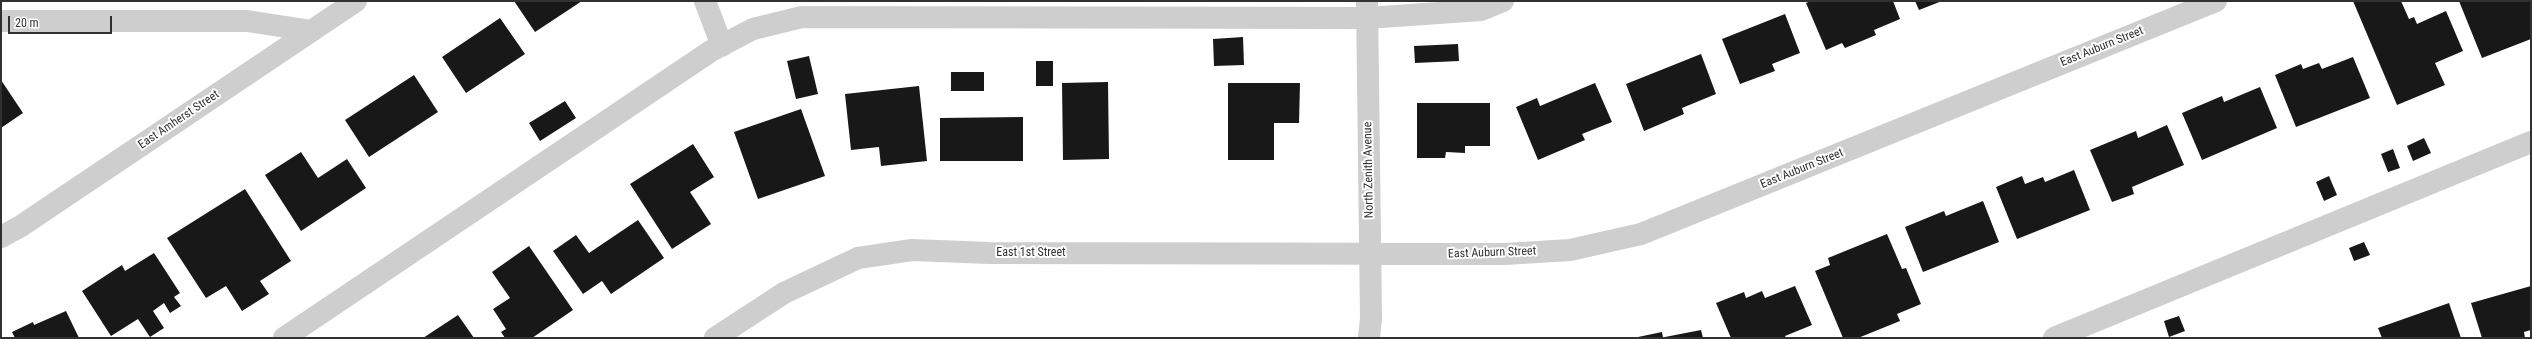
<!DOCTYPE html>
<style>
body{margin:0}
#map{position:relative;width:2532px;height:339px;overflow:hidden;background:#fff;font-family:"Roboto Condensed",sans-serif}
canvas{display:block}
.frame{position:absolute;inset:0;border:2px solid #313131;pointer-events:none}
.scale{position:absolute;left:8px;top:16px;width:104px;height:18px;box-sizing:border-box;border:2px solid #313131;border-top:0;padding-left:5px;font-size:12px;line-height:14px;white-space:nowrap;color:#313131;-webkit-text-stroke:3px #fff;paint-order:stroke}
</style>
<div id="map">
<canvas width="2532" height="339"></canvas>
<div class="frame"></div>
<div class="scale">20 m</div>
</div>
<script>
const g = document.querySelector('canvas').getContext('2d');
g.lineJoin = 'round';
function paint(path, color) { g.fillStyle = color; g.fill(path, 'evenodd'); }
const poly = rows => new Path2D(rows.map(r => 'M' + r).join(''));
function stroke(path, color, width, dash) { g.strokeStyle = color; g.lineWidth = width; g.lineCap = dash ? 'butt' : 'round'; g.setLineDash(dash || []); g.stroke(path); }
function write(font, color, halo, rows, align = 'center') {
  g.font = font + ' "Roboto Condensed",sans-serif'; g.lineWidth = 4; g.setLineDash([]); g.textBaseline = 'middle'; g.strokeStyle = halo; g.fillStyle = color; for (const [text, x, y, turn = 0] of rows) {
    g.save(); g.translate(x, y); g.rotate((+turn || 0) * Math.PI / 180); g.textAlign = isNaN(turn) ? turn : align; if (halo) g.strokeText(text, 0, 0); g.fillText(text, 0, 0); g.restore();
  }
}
paint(poly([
 [514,1,582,1,535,32],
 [1811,1,1893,1,1900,19,1874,30,1876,35,1845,48,1842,43,1826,50,1806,3],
 [1915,1,1942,1,1919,10],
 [2353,1,2401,1,2409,19,2414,17,2417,24,2446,11,2463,51,2435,63,2445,85,2397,105],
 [2459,1,2531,1,2531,39,2482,58],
 [1785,14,1800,53,1772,64,1775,71,1740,84,1722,39],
 [500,18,525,54,466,93,442,57],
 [1243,37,1244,65,1214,66,1213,39],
 [1458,44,1459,61,1415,63,1414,46],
 [1701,54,1716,94,1682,108,1684,114,1644,131,1626,84],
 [809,56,818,94,796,99,787,61],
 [2353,57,2370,98,2296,127,2275,75,2301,64,2303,69,2319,63,2322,69],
 [1036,61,1053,61,1053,86,1036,86],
 [951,72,984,72,984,91,951,91],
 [414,75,438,112,369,157,345,120],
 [1,80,23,113,1,128],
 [1108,82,1109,159,1063,160,1062,83],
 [1228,83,1300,83,1299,123,1274,123,1274,160,1228,160],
 [1595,83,1612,122,1582,134,1585,140,1538,160,1516,107,1537,98,1540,106],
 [919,86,927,161,881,166,879,147,851,150,845,94],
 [2260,87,2277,128,2202,160,2182,113,2222,96,2224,102],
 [565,101,576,118,540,141,529,123],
 [1417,103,1490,103,1490,146,1465,146,1465,153,1446,152,1445,158,1417,158],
 [801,109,825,176,758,199,734,132],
 [1023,117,1023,161,940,161,940,118],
 [2167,125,2184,165,2132,187,2134,194,2112,202,2090,150,2136,131,2138,138],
 [2424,138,2431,153,2413,161,2407,146],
 [693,144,714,177,690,192,711,224,672,249,630,184],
 [2393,149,2400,168,2388,172,2381,154],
 [301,152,318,178,347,159,366,188,301,231,265,175],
 [2074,170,2090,210,2017,239,1996,187,2022,176,2025,184,2043,177,2045,182],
 [2329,176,2337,195,2324,201,2316,182],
 [245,189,291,261,260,281,269,294,242,311,226,286,206,298,167,238],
 [1983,201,1999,242,1923,272,1905,227,1944,211,1946,216],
 [638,220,664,258,611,294,602,281,583,294,553,251,576,235,589,253],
 [1887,234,1902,269,1906,268,1921,304,1897,314,1900,321,1858,338,1843,338,1815,271,1830,265,1828,258],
 [2364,242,2370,255,2354,261,2349,248],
 [529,246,573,310,532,338,505,338,501,332,506,329,493,309,510,298,492,272],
 [154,253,180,293,174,297,181,306,170,313,164,303,153,311,164,328,150,337,138,319,111,336,82,291,122,265,125,271],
 [1795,286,1812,325,1785,336,1786,338,1731,338,1716,303,1744,292,1746,298,1762,291,1765,298],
 [2531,286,2531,330,2524,332,2525,338,2482,338,2471,303],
 [2449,303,2461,338,2382,338,2378,328],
 [66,311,79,338,15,338,12,332,33,322,34,325],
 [458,315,474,338,423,338],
 [2179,316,2185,331,2169,337,2164,321],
 [1701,330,1703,338,1665,338,1665,337],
 [1662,332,1663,338,1638,338,1638,337]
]), '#181818');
stroke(poly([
 [705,1,722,46],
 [1367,1,1371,318,1369,338],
 [1,21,247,21,312,31],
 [1,237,21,226,356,1],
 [284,338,711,51,753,29,802,17,1367,18,1481,10,1503,1],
 [715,338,784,293,858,258,912,250,990,253,1505,254,1570,250,1641,234,2216,1],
 [2054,338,2531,142]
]), '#cecece', 22);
write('12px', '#313131', '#fff', [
 ["East Auburn Street",2102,47,-22],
 ["East Amherst Street",179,120,-34],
 ["East Auburn Street",1802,169,-22],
 ["North Zenith Avenue",1369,170,-91],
 ["East 1st Street",1031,253],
 ["East Auburn Street",1492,253,-2]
]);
</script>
